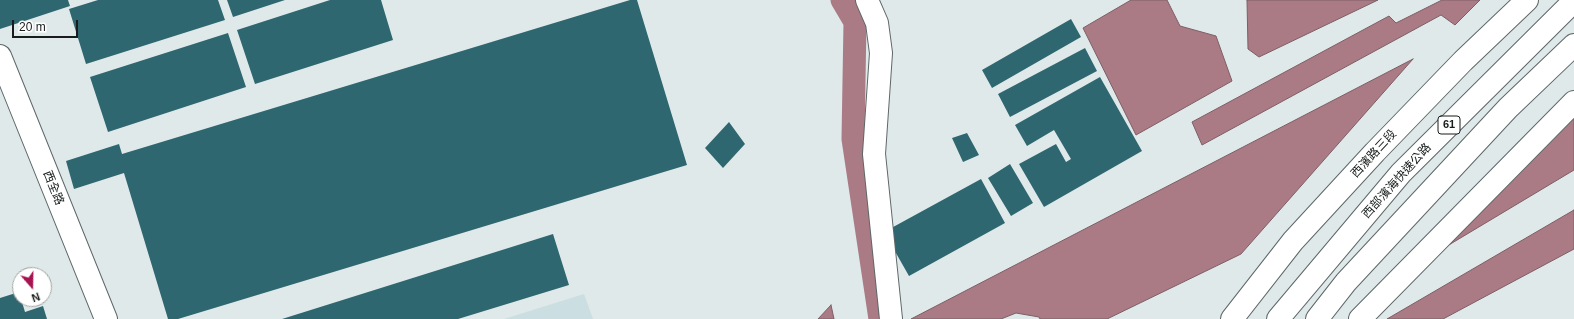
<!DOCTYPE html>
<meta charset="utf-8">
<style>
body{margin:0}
#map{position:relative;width:1574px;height:319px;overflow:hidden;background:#dfe9ea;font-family:Helvetica,sans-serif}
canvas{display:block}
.north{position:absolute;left:12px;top:267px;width:40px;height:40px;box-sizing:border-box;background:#fff;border:1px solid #a3a4a4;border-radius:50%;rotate:160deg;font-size:11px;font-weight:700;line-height:16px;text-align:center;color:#181c1c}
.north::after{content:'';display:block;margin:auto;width:14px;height:18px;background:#a6134f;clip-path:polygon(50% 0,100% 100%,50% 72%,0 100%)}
.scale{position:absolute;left:12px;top:20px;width:66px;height:18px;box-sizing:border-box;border:2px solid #181c1c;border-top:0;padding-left:5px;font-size:12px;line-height:14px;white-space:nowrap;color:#181c1c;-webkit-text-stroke:3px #fff;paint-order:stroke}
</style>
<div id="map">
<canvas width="1574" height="319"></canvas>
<div class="north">N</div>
<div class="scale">20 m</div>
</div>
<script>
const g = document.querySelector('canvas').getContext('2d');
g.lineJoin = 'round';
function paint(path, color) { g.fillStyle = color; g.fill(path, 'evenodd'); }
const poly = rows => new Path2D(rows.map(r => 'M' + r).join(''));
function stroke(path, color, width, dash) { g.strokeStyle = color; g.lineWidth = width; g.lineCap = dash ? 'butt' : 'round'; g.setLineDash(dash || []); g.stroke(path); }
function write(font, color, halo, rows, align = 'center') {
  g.font = font + ' Helvetica,"Noto Sans TC",sans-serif'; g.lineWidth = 4; g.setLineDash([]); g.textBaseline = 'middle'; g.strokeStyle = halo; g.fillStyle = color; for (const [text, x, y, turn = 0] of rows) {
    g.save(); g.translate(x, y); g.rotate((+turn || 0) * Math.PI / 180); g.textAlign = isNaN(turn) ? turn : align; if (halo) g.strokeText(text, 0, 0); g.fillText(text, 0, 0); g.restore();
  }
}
paint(poly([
 [584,294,593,319,504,319]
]), '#cbdee1');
const water = poly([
 [1131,0,1167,0,1180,26,1216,36,1232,81,1136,135,1083,28,1131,0],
 [1247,0,1378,0,1259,57,1248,49,1247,0],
 [1442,0,1480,0,1455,25,1441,15,1202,145,1192,122,1389,16,1396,23,1442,0],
 [1413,59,1241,254,1107,319,1040,319,1039,317,1016,313,1001,319,911,319,1413,59],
 [1574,104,1574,170,1422,261,1574,104],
 [1574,210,1574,249,1443,319,1387,319,1574,210],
 [831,305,834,319,818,319,831,305]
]);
paint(water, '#aa7b85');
stroke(water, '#7e5e66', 1);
stroke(poly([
 [842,0,855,22,853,139,880,319]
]), '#aa7b85', 23);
paint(poly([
 [0,0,68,0,70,6,0,29],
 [98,0,218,0,225,20,86,64,69,9],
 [227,0,285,0,233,17],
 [330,0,381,0,393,40,255,84,237,30],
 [630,0,637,0,687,165,178,319,168,319,124,173,74,189,66,161,119,144,122,154],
 [1071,19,1081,37,992,88,982,70],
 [228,33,246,87,108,132,90,77],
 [1085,48,1097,71,1010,117,998,94],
 [1100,77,1142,151,1044,207,1019,164,1056,144,1066,162,1071,159,1054,130,1027,146,1015,125],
 [729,122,745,144,723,168,705,148],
 [967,133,979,155,963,162,952,138],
 [1010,164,1033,203,1011,216,988,178],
 [981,179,1005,223,909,276,884,232],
 [553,234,569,285,458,319,282,319],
 [19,292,25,312,43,306,47,319,0,319,0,298]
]), '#2f6770');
const minor = poly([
 [867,0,877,23,881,53,874,154,891,319],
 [0,56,106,319],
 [1232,319,1293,241,1375,152,1463,61,1527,0],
 [1360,319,1574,102]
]);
const highway = poly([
 [1278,319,1401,173,1574,1],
 [1317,319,1346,282,1508,108,1574,45]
]);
stroke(minor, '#5e6768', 24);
stroke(highway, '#5e6768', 24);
stroke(minor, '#fff', 22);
stroke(highway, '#fff', 22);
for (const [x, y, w] of [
 [1449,125,22]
]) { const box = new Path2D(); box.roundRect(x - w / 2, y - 9, w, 18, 3); g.fillStyle = '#fff'; g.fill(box); stroke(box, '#181c1c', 1); }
write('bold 11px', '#181c1c', null, [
 ["61",1449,125]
]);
write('12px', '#181c1c', '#fff', [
 ["西濱路三段",1374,154,-47],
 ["西部濱海快速公路",1397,181,-48],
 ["西全路",53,188,68]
]);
</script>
